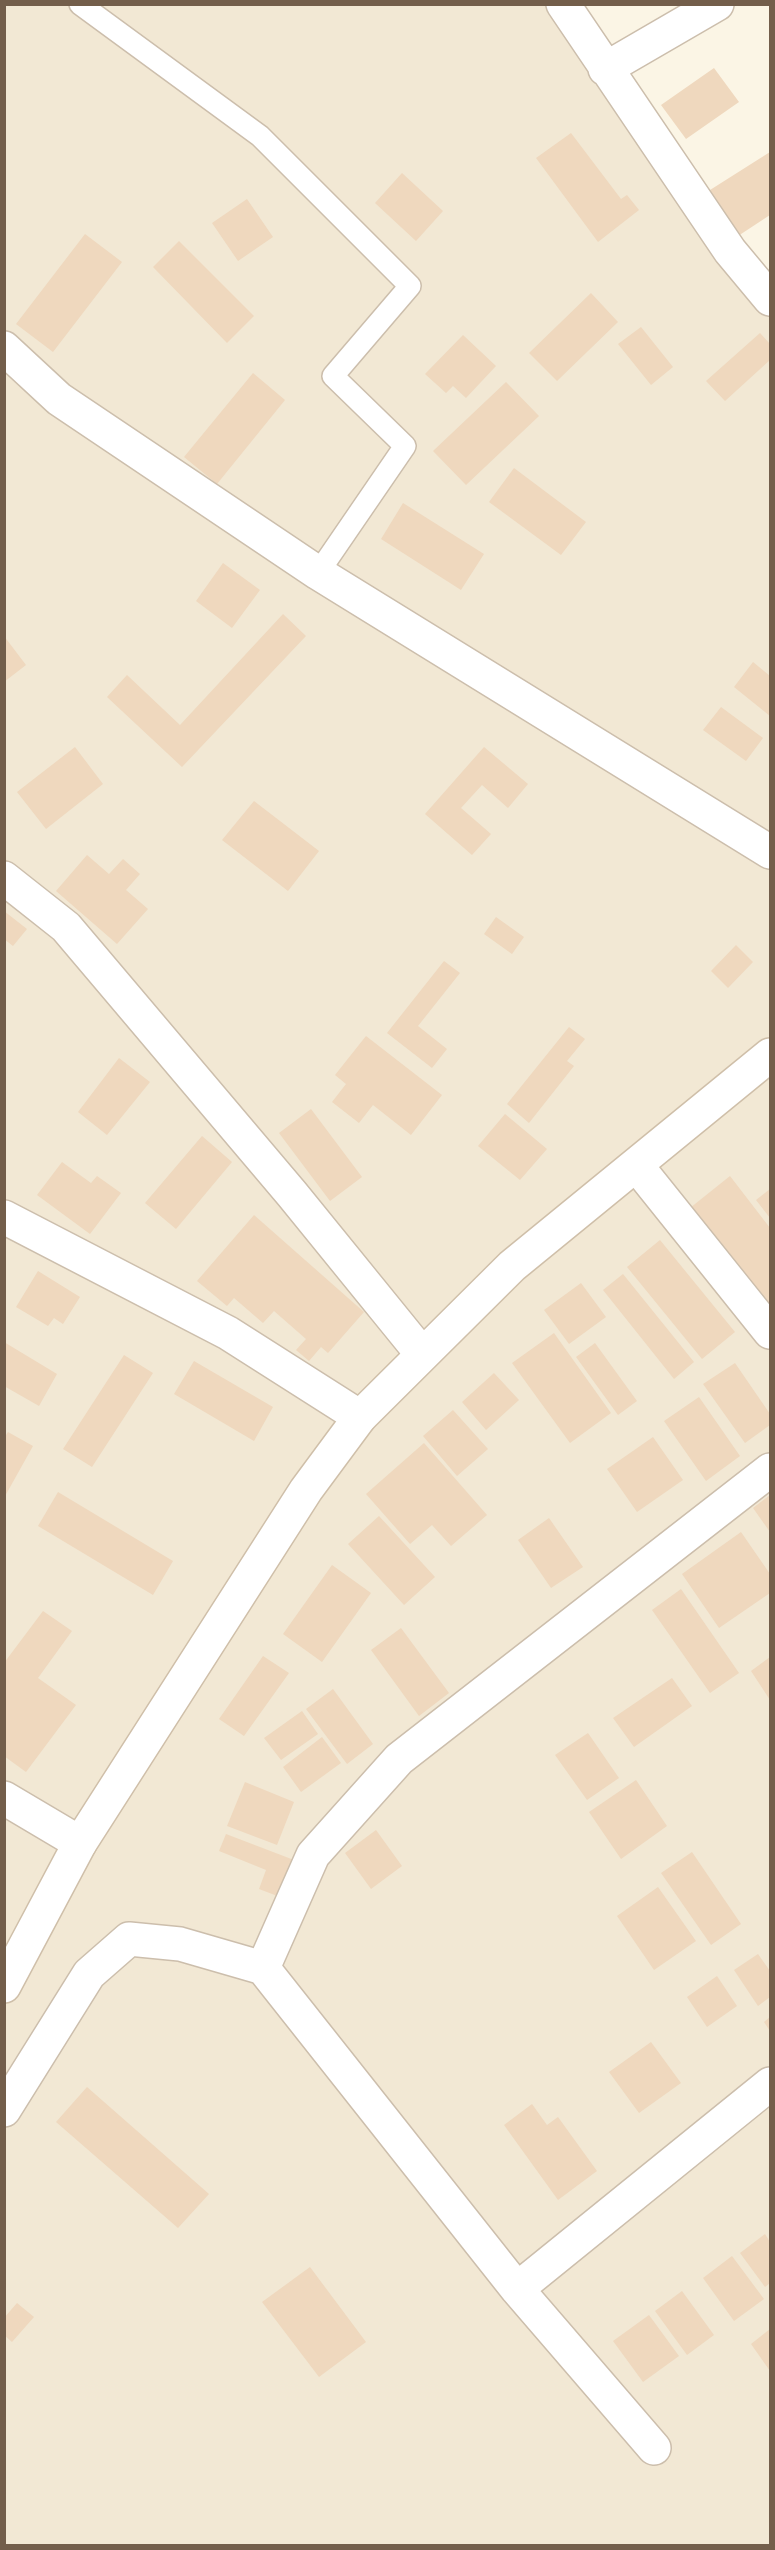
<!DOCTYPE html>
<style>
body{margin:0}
#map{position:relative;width:775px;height:2550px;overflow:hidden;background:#fbf5e5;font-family:"Alegreya Sans",sans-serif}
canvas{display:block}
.frame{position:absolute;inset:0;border:6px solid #735e4b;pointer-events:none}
</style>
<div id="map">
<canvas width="775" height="2550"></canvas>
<div class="frame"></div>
</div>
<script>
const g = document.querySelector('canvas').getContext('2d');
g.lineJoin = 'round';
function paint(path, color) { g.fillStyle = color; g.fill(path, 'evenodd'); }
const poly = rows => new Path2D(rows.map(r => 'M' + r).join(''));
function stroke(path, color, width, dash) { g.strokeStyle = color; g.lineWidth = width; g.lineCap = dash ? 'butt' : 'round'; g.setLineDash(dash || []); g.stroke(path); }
paint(poly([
 [5,5,568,5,770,295,770,2545,5,2546]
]), '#f2e8d4');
paint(poly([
 [714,68,739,102,686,139,661,105],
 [571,133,621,199,627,195,639,210,598,242,536,158],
 [770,152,770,215,738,236,710,190],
 [402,173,443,211,416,241,375,203],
 [247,199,273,237,238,261,212,223],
 [85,234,122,262,53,352,16,324],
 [179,241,254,316,227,343,153,267],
 [591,293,618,322,557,381,529,353],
 [641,327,673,367,651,385,618,344],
 [760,333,770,344,770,360,725,401,706,381],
 [463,335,496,366,466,398,453,386,446,393,425,374],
 [253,373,285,400,217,484,184,457],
 [506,382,539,416,466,485,433,451],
 [514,468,586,522,561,555,489,502],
 [403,503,484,554,461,590,381,539],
 [223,563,260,590,232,628,196,601],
 [283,614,306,636,182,767,107,697,127,675,180,725],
 [4,636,26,665,4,682],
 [753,662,770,676,770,716,734,687],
 [721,707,763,738,746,761,703,730],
 [75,747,103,784,46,829,17,792],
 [484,747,528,784,508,808,482,785,461,808,491,834,472,855,425,814],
 [254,801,319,851,288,891,222,840],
 [87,855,109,874,123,859,140,874,126,890,148,909,117,944,56,891],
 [4,911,27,929,13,946,4,939],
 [496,917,524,937,512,954,484,934],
 [736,945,753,962,728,988,711,971],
 [444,961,460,973,418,1026,447,1049,432,1068,387,1033],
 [569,1027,585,1039,567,1061,574,1066,529,1123,507,1104],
 [366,1036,442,1095,411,1135,373,1105,359,1123,332,1102,346,1084,335,1075],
 [119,1058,150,1082,107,1135,78,1112],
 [311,1109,362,1177,330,1201,279,1133],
 [505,1114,547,1149,520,1180,478,1146],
 [202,1136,232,1162,176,1229,145,1203],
 [62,1162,91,1183,97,1176,121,1193,90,1234,37,1195],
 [730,1176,770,1228,770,1309,690,1208],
 [770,1189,770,1218,756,1200],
 [254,1215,364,1312,328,1353,321,1347,309,1361,296,1350,306,1339,274,1311,263,1323,234,1298,227,1306,197,1281],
 [660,1240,735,1332,702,1359,627,1267],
 [38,1271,80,1297,63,1324,54,1318,48,1326,16,1307],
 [623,1274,694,1362,674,1379,603,1290],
 [581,1283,606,1317,569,1344,544,1310],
 [554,1333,611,1413,570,1443,512,1363],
 [4,1342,57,1374,39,1406,4,1386],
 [595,1343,637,1401,618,1415,576,1357],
 [124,1355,153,1373,92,1467,63,1449],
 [194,1361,273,1407,254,1441,174,1394],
 [735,1363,770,1414,770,1425,745,1443,703,1384],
 [494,1373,519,1400,486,1430,462,1402],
 [699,1397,740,1456,706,1481,664,1421],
 [453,1410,488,1449,457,1476,423,1436],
 [8,1432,33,1446,4,1498,4,1438],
 [653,1437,683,1480,637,1512,607,1469],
 [424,1443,487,1515,451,1546,432,1525,410,1544,366,1494],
 [58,1492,173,1561,153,1595,38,1526],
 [770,1495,770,1532,753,1508],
 [379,1516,435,1577,404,1605,348,1544],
 [549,1518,583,1567,551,1588,518,1540],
 [741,1532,770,1574,770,1593,719,1628,682,1574],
 [332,1565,371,1593,322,1662,283,1634],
 [681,1589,739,1673,710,1693,652,1610],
 [43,1611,72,1631,38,1678,76,1705,26,1772,4,1756,4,1663],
 [401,1628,449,1693,419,1716,371,1650],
 [263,1656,289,1673,244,1736,219,1719],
 [770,1657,770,1700,751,1671],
 [672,1678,692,1706,634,1747,613,1718],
 [333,1689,373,1744,347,1764,306,1709],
 [302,1711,318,1734,281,1760,264,1738],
 [588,1733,619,1778,587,1800,555,1755],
 [322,1737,341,1763,301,1792,283,1767],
 [636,1780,667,1826,621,1859,589,1812],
 [245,1782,294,1802,277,1845,227,1826],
 [376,1830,402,1866,371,1889,345,1853],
 [226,1834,294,1860,280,1897,259,1889,266,1870,219,1851],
 [692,1852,741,1924,711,1945,661,1873],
 [658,1887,696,1941,654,1970,617,1916],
 [758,1954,770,1971,770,1997,758,2006,734,1970],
 [717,1976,737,2006,707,2027,687,1997],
 [770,2017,770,2031,764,2022],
 [651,2042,681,2083,639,2113,609,2072],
 [87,2087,209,2194,178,2228,56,2122],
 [532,2104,547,2125,558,2117,597,2171,558,2200,504,2125],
 [765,2234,770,2242,770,2283,765,2287,740,2253],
 [732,2256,764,2299,734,2321,703,2278],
 [310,2267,366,2342,319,2377,262,2302],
 [682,2291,714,2335,687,2355,655,2311],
 [17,2303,34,2317,12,2342,4,2335,4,2318],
 [649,2315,679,2356,643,2382,613,2341],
 [770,2329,770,2371,751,2344]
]), '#efd8be');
const service = poly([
 [80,4,260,136,410,286,333,376,405,446,318,573]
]);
const minor = poly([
 [563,4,730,251,770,299],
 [605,69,717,4],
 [4,348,59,399,318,573,770,852],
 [4,878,66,927,292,1194,422,1354],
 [637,1166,770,1332],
 [4,1217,228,1333,360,1417],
 [4,1798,80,1843],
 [263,1968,313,1855,399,1759,770,1470],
 [4,2110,89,1974,129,1939,180,1944,263,1968,517,2289,654,2448],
 [517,2289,770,2084]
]);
const secondary = poly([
 [4,1986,80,1843,306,1490,360,1417,512,1266,770,1055]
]);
stroke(service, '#ccbeac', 24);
stroke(minor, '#ccbeac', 36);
stroke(secondary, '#cfbfa9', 36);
stroke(service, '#fff', 21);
stroke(minor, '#fff', 33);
stroke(secondary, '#fff', 33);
</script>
